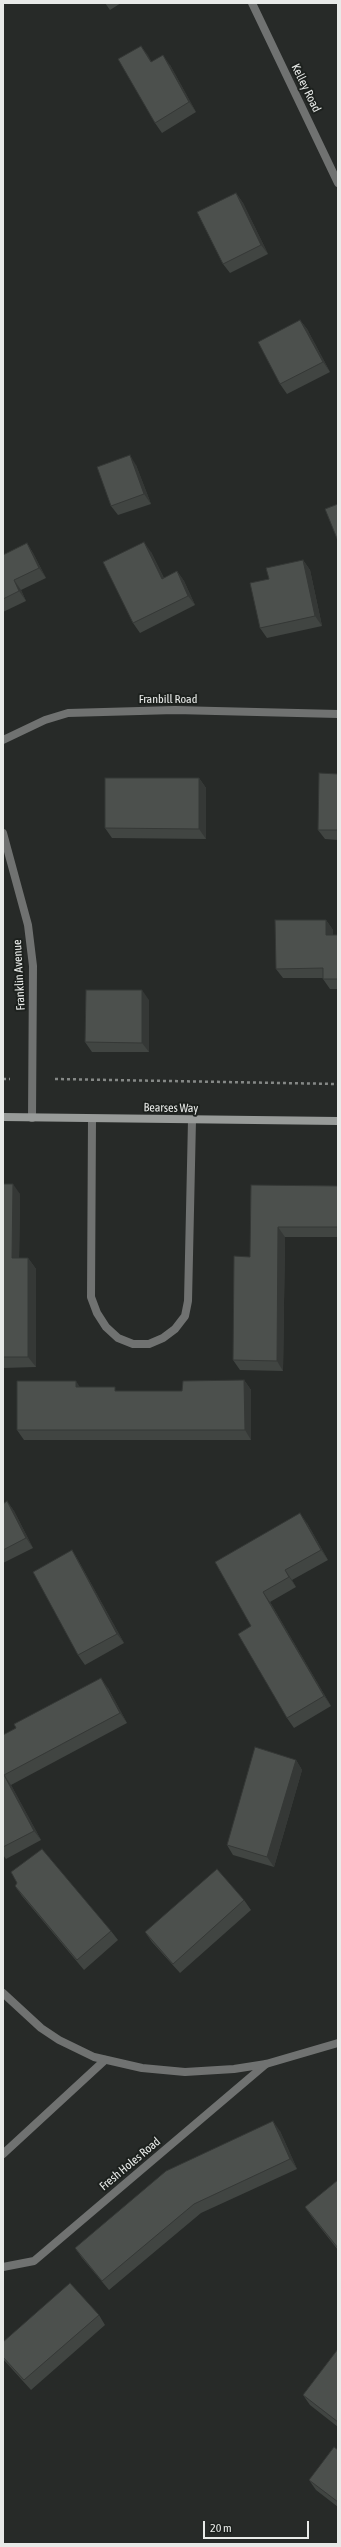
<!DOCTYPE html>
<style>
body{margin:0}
#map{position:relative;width:341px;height:2547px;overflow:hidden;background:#272a28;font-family:"Asap Condensed",sans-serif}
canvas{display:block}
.frame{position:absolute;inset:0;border:4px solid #e8eae8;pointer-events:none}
.scale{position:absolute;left:203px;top:2521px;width:106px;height:18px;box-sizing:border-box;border:2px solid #e8eae8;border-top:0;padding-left:5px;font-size:12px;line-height:14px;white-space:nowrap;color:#e8eae8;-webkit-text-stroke:3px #1d211e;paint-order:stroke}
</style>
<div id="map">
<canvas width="341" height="2547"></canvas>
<div class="frame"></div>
<div class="scale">20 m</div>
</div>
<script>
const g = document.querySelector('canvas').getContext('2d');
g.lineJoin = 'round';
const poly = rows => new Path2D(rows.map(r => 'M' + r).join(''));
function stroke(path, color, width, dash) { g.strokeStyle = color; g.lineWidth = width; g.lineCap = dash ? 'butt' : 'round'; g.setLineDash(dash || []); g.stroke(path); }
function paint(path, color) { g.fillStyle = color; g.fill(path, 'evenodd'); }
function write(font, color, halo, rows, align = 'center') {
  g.font = font + ' "Asap Condensed",sans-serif'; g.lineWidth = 4; g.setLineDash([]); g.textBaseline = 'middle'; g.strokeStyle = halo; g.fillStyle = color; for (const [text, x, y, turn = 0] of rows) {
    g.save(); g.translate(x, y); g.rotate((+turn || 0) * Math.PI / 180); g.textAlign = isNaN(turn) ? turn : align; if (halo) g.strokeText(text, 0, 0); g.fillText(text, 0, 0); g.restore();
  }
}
stroke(poly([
 [3,1079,10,1079],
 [55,1079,338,1084]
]), '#858886', 2.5, [3, 3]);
stroke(poly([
 [92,1119,91,1297,97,1313,106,1327,118,1338,133,1344,149,1344,163,1338,175,1329,185,1316,188,1301,192,1120],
 [3,2154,105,2060],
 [3,2267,34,2261,266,2064]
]), '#707271', 8);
stroke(poly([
 [252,3,338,183],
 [3,740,45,720,68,713,175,710,338,714],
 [3,833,28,925,33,966,32,1118],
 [3,1993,41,2028,59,2040,94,2057,142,2068,185,2072,234,2069,266,2064,338,2043]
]), '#707271', 8);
stroke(poly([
 [3,1117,338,1121]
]), '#989b99', 8);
paint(poly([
 [105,3,121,3,110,10],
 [141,46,151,62,170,65,196,112,162,133,155,123],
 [236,193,243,203,268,254,230,273,223,264],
 [300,320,307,329,330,372,287,394,280,384],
 [136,465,151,504,118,515,111,506],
 [27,543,33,553,46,578,21,590,26,601,3,612,3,555],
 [151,552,164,578,177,571,184,581,195,605,140,633,133,623],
 [303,560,310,570,322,626,267,638,260,628],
 [338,774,338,840,325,839,318,830],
 [199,778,206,788,206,839,112,838,105,828],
 [326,920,333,930,333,935,338,935,338,989,330,989,323,979,323,978,283,978,276,969],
 [149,1000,149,1052,92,1052,85,1042],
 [3,1184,20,1194,19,1258,28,1258,36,1269,36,1367,3,1368],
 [251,1185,338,1186,338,1237,285,1237,283,1371,240,1370,233,1360,250,1257],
 [244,1380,251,1390,251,1440,24,1440,17,1430,80,1387,118,1391,182,1391],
 [7,1501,14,1511,33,1548,3,1563,3,1504],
 [307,1523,328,1560,292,1580,296,1587,270,1602,331,1706,294,1728,287,1718,251,1626,215,1562],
 [72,1550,78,1560,124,1643,85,1665,78,1655],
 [108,1688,127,1723,11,1785,41,1840,6,1859,3,1855,3,1735],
 [296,1760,302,1770,274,1867,233,1855,227,1845],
 [15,1886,111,1931,118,1940,84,1970,22,1896],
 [244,1900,251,1910,180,1973,152,1942,145,1932],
 [280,2131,297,2169,201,2213,109,2290,82,2258,75,2248],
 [338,2180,338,2250,312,2217,305,2207],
 [99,2315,105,2325,31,2390,3,2359,3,2342],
 [338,2349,338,2427,310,2405,303,2395],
 [338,2450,338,2507,316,2490,309,2480]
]), '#414542');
paint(poly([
 [141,46,148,55,157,72,151,62],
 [163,55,170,65,196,112,189,102],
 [236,193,243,203,268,254,261,245],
 [300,320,307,329,330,372,323,362],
 [130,455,136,465,151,504,144,494],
 [144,542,151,552,169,589,162,579],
 [27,543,33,553,46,578,39,568],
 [303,560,310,570,322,626,315,616],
 [177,571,184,581,195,605,188,596],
 [14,580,21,590,26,601,19,591],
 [199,778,206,788,206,839,199,829],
 [326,920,333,930,333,945,326,935],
 [142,990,149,1000,149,1052,142,1043],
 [13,1184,20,1194,19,1269,12,1258],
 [278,1227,285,1237,283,1371,277,1361],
 [28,1258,36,1269,36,1367,28,1357],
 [244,1380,251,1390,251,1440,245,1430],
 [76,1381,82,1390,76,1387],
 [7,1501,14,1511,33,1548,26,1538],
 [300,1513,307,1523,328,1560,321,1550],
 [72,1550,78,1560,124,1643,117,1634],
 [285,1570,292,1580,296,1587,289,1577],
 [263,1592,270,1602,331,1706,324,1696],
 [101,1678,108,1688,127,1723,120,1713],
 [296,1760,302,1770,274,1867,267,1857],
 [4,1775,11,1785,41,1840,34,1831],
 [273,2121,280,2131,297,2169,290,2159]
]), '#353836');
const building = poly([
 [141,46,151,62,163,55,189,102,155,123,118,59,141,46],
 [236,193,261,245,223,264,197,212,236,193],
 [300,320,323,362,280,384,258,342,300,320],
 [130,455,144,494,111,506,97,467,130,455],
 [338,504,338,541,325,509,338,504],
 [144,542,162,579,177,571,188,596,133,623,103,562,144,542],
 [27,543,39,568,14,580,19,591,3,599,3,555,27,543],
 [303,560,315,616,260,628,250,583,269,579,266,568,303,560],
 [319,773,338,774,338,830,318,830,319,773],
 [105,778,199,778,199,829,105,828,105,778],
 [275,920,326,920,326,935,338,935,338,979,323,979,323,968,276,969,275,920],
 [86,990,142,990,142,1043,85,1042,86,990],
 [3,1184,13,1184,12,1258,28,1258,28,1357,3,1357,3,1184],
 [251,1185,338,1186,338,1227,278,1227,277,1361,233,1360,234,1256,250,1257,251,1185],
 [244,1380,245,1430,17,1430,17,1381,76,1381,76,1387,115,1387,115,1391,182,1391,183,1381,244,1380],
 [7,1501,26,1538,3,1550,3,1504,7,1501],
 [300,1513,321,1550,285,1570,289,1577,263,1592,324,1696,287,1718,238,1634,251,1626,215,1562,300,1513],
 [72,1550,117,1634,78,1655,33,1572,72,1550],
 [101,1678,120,1713,4,1775,34,1831,3,1847,3,1735,16,1728,14,1724,101,1678],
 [255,1747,296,1760,267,1857,227,1845,255,1747],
 [42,1849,111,1931,77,1960,15,1886,17,1883,11,1872,42,1849],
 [217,1869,244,1900,173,1964,145,1932,217,1869],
 [273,2121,290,2159,194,2204,102,2281,75,2248,166,2171,273,2121],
 [338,2180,338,2248,305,2207,338,2180],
 [70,2283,99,2315,24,2380,3,2357,3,2342,70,2283],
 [338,2349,338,2422,303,2395,338,2349],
 [334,2447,338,2450,338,2502,309,2480,334,2447]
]);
paint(building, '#4c504d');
stroke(building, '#353836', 1);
write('12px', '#e8eae8', '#1d211e', [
 ["Kelley Road",306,88,64],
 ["Franbill Road",168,699],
 ["Franklin Avenue",19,975,-93],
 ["Bearses Way",171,1108,1],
 ["Fresh Holes Road",130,2164,-40]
]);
</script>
